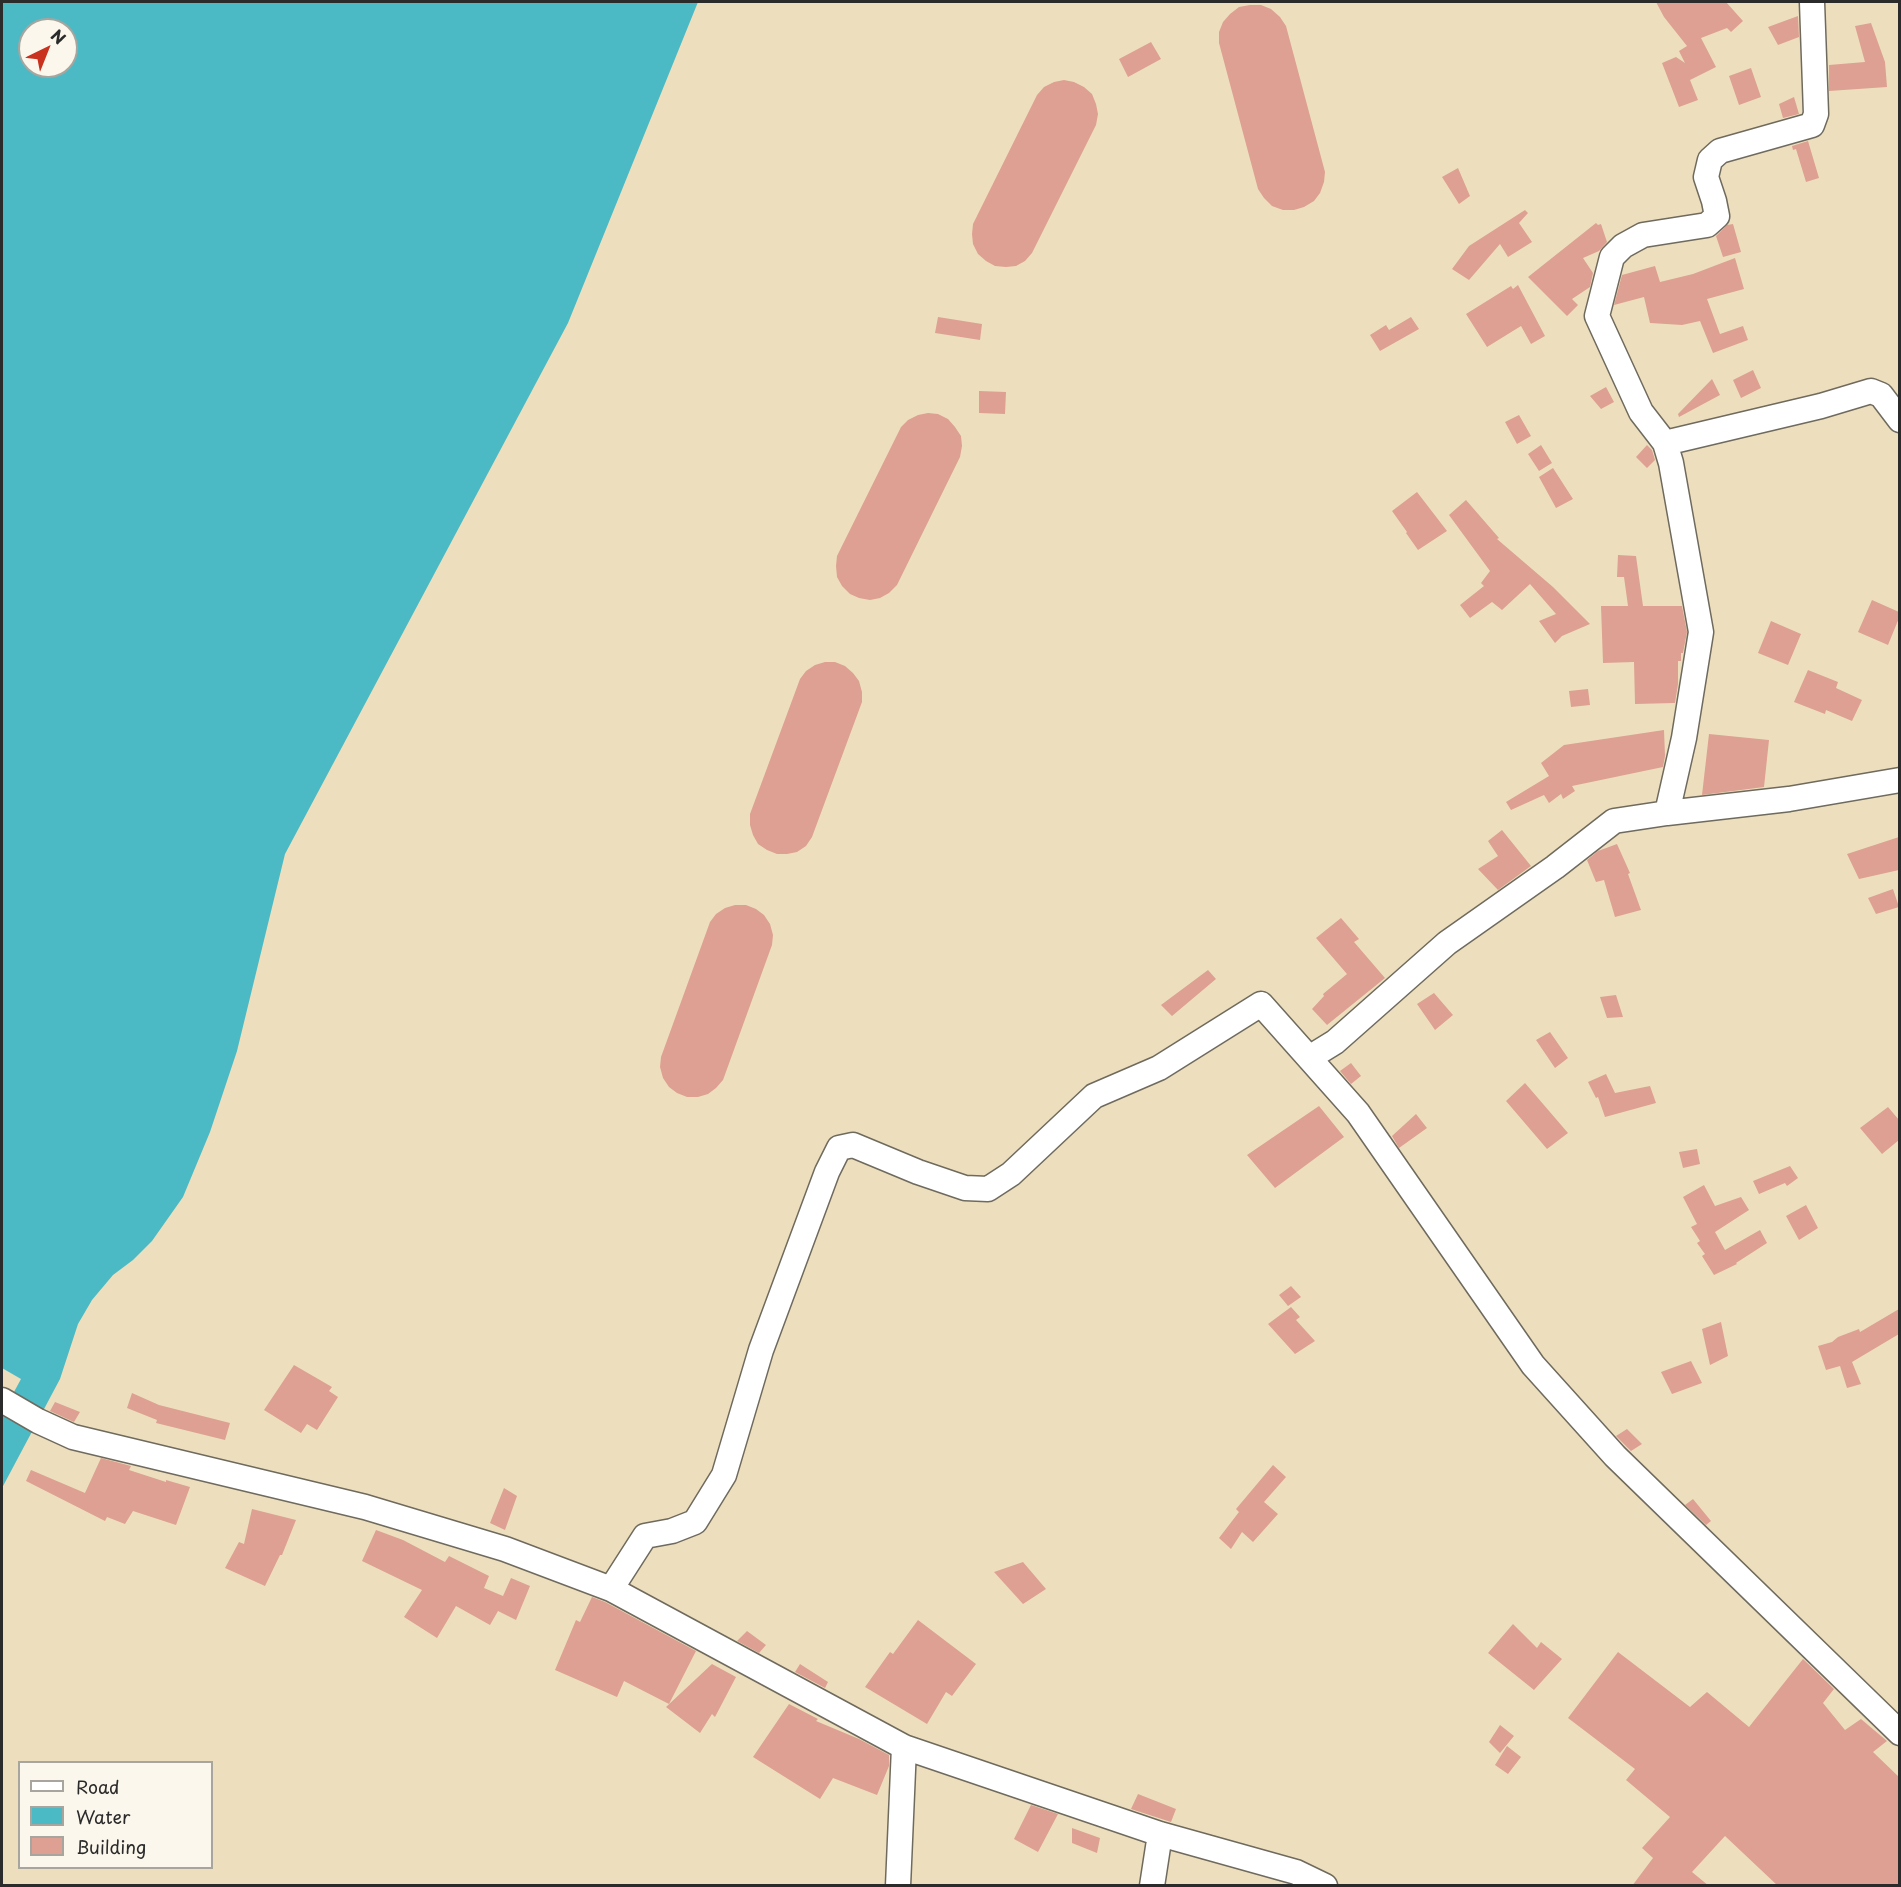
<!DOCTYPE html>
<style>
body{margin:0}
#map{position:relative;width:1901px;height:1887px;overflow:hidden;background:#eddfbd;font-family:"Playpen Sans",sans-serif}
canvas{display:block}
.frame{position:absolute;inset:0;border:3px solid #2b2b2b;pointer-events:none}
.legend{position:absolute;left:18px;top:1761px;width:195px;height:108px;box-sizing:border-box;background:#fbf7ec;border:2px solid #a8a59f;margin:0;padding:8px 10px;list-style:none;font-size:18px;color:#2b2b2b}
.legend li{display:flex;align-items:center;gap:12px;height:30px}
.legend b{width:30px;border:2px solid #a8a59f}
.north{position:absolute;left:18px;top:18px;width:60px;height:60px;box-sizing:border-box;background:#fbf7ec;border:2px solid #a8a59f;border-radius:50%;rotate:43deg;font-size:16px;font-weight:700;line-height:24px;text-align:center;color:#2b2b2b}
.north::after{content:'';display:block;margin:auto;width:21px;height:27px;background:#c8321e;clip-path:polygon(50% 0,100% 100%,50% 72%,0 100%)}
</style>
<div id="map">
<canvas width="1901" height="1887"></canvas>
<div class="frame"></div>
<ul class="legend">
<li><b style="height:8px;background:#fff"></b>Road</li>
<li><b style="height:16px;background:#4cbac5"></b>Water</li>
<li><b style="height:16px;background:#dda093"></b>Building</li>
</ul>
<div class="north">N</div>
</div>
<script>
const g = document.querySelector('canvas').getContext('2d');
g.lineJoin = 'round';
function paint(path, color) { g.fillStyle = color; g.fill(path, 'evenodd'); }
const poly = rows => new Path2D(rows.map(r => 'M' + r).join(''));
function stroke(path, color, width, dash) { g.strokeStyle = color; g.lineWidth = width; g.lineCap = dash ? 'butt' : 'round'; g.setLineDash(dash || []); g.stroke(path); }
paint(poly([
 [2,2,698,2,568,323,285,854,237,1051,210,1132,183,1197,152,1241,133,1260,113,1275,92,1300,78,1324,60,1379,2,1488],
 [30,30,66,30,66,66,30,66]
]), '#4cbac5');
paint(poly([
 [2,1368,21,1379,2,1414]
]), '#eddfbd');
paint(poly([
 [1656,2,1726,2,1743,21,1731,32,1727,28,1701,38,1716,67,1690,80,1698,100,1679,107,1662,63,1676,57,1685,63,1679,51,1687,46,1664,17],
 [1250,5,1261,5,1271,9,1280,17,1286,26,1325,172,1324,182,1320,193,1314,201,1304,207,1294,210,1283,210,1272,206,1264,198,1258,189,1219,43,1219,32,1223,22,1230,14,1239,7],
 [1798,16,1799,37,1778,45,1768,27],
 [1871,23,1885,62,1887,87,1829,91,1829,65,1865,62,1855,26],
 [1151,42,1161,59,1128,77,1119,59],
 [1751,68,1761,97,1739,105,1729,76],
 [1064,80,1074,82,1084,87,1092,94,1096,104,1098,114,1096,125,1032,253,1025,261,1016,266,1006,267,995,266,986,261,978,254,973,244,972,234,973,224,1037,95,1044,87,1054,82],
 [1794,97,1799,114,1783,118,1779,104],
 [1808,141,1819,178,1806,182,1796,149,1793,150,1792,146],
 [1458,168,1470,196,1459,204,1442,177],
 [1525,210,1528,213,1519,223,1532,242,1508,257,1500,244,1469,280,1452,269,1469,246],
 [1596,223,1598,225,1601,224,1607,242,1599,251,1583,258,1593,273,1590,287,1572,299,1578,305,1567,316,1528,277],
 [1733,224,1741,252,1723,257,1716,236,1727,225],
 [1735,258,1744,289,1707,299,1720,334,1743,326,1748,340,1713,353,1700,321,1682,325,1650,323,1644,297,1614,305,1622,275,1655,266,1660,282,1693,274],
 [1518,285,1545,336,1531,344,1521,326,1487,347,1466,314,1511,286,1513,289],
 [938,317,982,324,980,340,935,333],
 [1411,317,1419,329,1380,351,1370,335,1386,325,1389,330],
 [1753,370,1761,388,1741,398,1733,380],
 [1712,379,1720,395,1679,417,1678,414],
 [1606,387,1614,402,1601,409,1590,396],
 [979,391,1006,392,1005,414,979,413],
 [928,413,938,414,948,419,955,427,961,436,962,446,960,457,897,585,889,593,880,598,870,600,859,598,850,594,842,586,837,577,836,566,837,556,901,427,908,420,918,415],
 [1519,415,1531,436,1517,444,1505,422],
 [1541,445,1552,463,1539,471,1528,454],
 [1647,445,1652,450,1655,460,1647,468,1636,457],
 [1553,468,1573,499,1556,508,1539,477],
 [1417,492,1447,531,1418,550,1406,533,1407,532,1392,511],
 [1466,500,1499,538,1497,539,1553,587,1590,624,1562,636,1555,643,1539,621,1556,614,1530,584,1502,610,1492,602,1470,618,1460,605,1484,586,1481,583,1490,571,1449,515],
 [1618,555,1636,556,1643,606,1682,606,1687,632,1683,653,1681,653,1681,661,1678,661,1678,684,1675,703,1635,704,1634,662,1603,663,1601,606,1628,606,1624,577,1617,577],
 [1872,600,1899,612,1899,618,1888,645,1858,632],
 [1771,621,1801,634,1788,665,1758,653],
 [825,662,835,662,845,666,853,673,859,681,862,692,862,702,812,837,806,846,797,852,787,854,777,854,767,850,758,844,753,835,750,825,750,814,800,679,806,671,815,665],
 [1808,670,1838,682,1836,688,1862,700,1852,721,1826,710,1825,714,1794,702],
 [1588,689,1590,705,1571,707,1569,691],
 [1664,730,1665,756,1663,767,1572,786,1575,791,1563,799,1561,794,1549,803,1544,795,1511,810,1506,802,1549,776,1541,763,1564,745],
 [1709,734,1769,740,1764,787,1702,795],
 [1502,830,1531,866,1498,890,1478,869,1498,856,1488,841],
 [1899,837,1899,870,1859,879,1847,854],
 [1617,844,1630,873,1628,874,1641,910,1615,917,1604,880,1596,882,1587,860,1598,851],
 [1893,889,1899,907,1876,914,1868,898],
 [735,905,746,905,756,909,764,915,770,924,773,935,772,945,723,1080,716,1088,708,1094,698,1097,687,1097,677,1093,669,1087,663,1078,660,1067,661,1057,710,922,716,914,725,908],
 [1341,918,1359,939,1354,942,1385,978,1327,1025,1312,1009,1324,996,1323,994,1347,974,1316,938],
 [1208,970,1216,979,1172,1016,1161,1005],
 [1434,993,1453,1015,1435,1030,1417,1004],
 [1616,995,1623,1017,1607,1018,1600,997],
 [1550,1032,1568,1058,1555,1068,1536,1040],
 [1351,1063,1361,1076,1351,1084,1340,1071],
 [1606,1074,1615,1093,1650,1086,1656,1103,1605,1117,1598,1097,1596,1098,1588,1082],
 [1525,1083,1568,1133,1547,1149,1506,1101],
 [1319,1106,1344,1137,1275,1188,1247,1155],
 [1888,1107,1899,1120,1899,1140,1882,1154,1860,1128],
 [1416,1114,1427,1128,1399,1148,1392,1136],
 [1697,1149,1700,1164,1683,1168,1679,1152],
 [1790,1166,1798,1178,1787,1186,1785,1183,1759,1194,1753,1181],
 [1704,1185,1715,1206,1741,1197,1749,1210,1715,1232,1725,1250,1760,1230,1767,1243,1736,1263,1737,1264,1714,1275,1702,1256,1705,1254,1697,1243,1700,1241,1691,1227,1697,1224,1683,1197],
 [1806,1205,1818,1228,1799,1240,1786,1216],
 [1291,1286,1301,1297,1288,1306,1279,1295],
 [1291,1307,1300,1317,1296,1320,1315,1341,1295,1354,1268,1324],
 [1899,1309,1899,1334,1852,1362,1861,1384,1847,1388,1840,1366,1826,1370,1818,1346,1832,1342,1838,1337,1859,1329,1860,1332],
 [1721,1322,1728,1356,1710,1365,1702,1329],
 [1691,1361,1702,1383,1672,1394,1661,1372],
 [294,1365,332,1387,329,1391,338,1397,317,1430,307,1424,301,1433,264,1410],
 [132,1393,159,1405,230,1423,225,1440,156,1423,157,1420,127,1408],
 [55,1402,80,1412,74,1422,50,1411],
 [1627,1429,1642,1444,1631,1451,1616,1436],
 [101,1458,131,1466,129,1470,166,1482,166,1480,190,1487,176,1525,133,1511,125,1524,107,1517,105,1521,26,1481,31,1470,85,1493],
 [1273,1465,1286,1477,1264,1502,1278,1514,1253,1542,1242,1532,1231,1549,1219,1538,1239,1512,1236,1509],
 [504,1488,517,1496,505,1530,490,1523],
 [1693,1499,1711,1521,1706,1525,1685,1505],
 [252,1509,296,1520,282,1555,280,1555,265,1586,225,1568,239,1542,244,1544],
 [376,1530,403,1540,445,1562,449,1556,489,1576,484,1588,503,1596,511,1578,530,1586,516,1620,498,1611,490,1625,456,1606,437,1638,404,1617,422,1590,362,1561],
 [1023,1562,1046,1589,1023,1604,994,1572],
 [592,1597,605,1602,696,1651,669,1704,624,1681,617,1697,555,1670,576,1620,580,1622],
 [918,1620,976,1664,952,1696,946,1692,927,1724,865,1687,890,1652,893,1654],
 [1513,1624,1537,1648,1541,1642,1562,1659,1534,1690,1488,1653],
 [747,1631,766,1645,759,1653,737,1641],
 [1618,1652,1690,1707,1707,1692,1749,1727,1803,1659,1834,1689,1823,1703,1845,1730,1861,1719,1887,1741,1873,1752,1899,1777,1899,1886,1778,1886,1725,1836,1692,1872,1709,1886,1632,1886,1653,1858,1642,1848,1670,1817,1626,1780,1635,1769,1568,1718],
 [712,1664,736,1677,715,1717,712,1714,700,1733,666,1707],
 [800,1664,828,1682,825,1688,795,1672],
 [789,1704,818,1719,816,1721,859,1739,889,1755,889,1766,877,1795,833,1778,820,1799,753,1757],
 [1500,1725,1514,1736,1500,1753,1489,1742],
 [1507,1746,1521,1757,1508,1774,1495,1765],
 [1138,1794,1176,1809,1171,1822,1131,1809],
 [1031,1805,1058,1814,1038,1852,1014,1839],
 [1072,1828,1100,1838,1097,1853,1072,1843]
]), '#dda093');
const minor = poly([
 [1812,2,1816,114,1812,125,1720,151,1710,160,1706,177,1714,201,1717,216,1707,225,1643,235,1623,246,1612,257,1597,316,1641,412,1665,443,1671,463,1701,632,1684,738,1667,813,1789,799,1900,780],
 [1665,443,1821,406,1871,391,1881,395,1900,420],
 [1309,1058,1335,1042,1447,943,1555,867,1614,821,1667,813],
 [2,1400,38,1421,73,1437,365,1507,505,1549,611,1589,904,1747,1160,1834,1296,1872,1325,1886],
 [611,1589,645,1536,672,1531,695,1522,724,1475,761,1350,827,1172,839,1148,853,1145,918,1172,965,1188,988,1189,1011,1174,1094,1096,1159,1068,1261,1004,1358,1113,1533,1365,1615,1456,1900,1733],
 [898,1886,904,1747],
 [1152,1886,1160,1834]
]);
stroke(minor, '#6f6a5e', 27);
stroke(minor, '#fff', 24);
</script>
